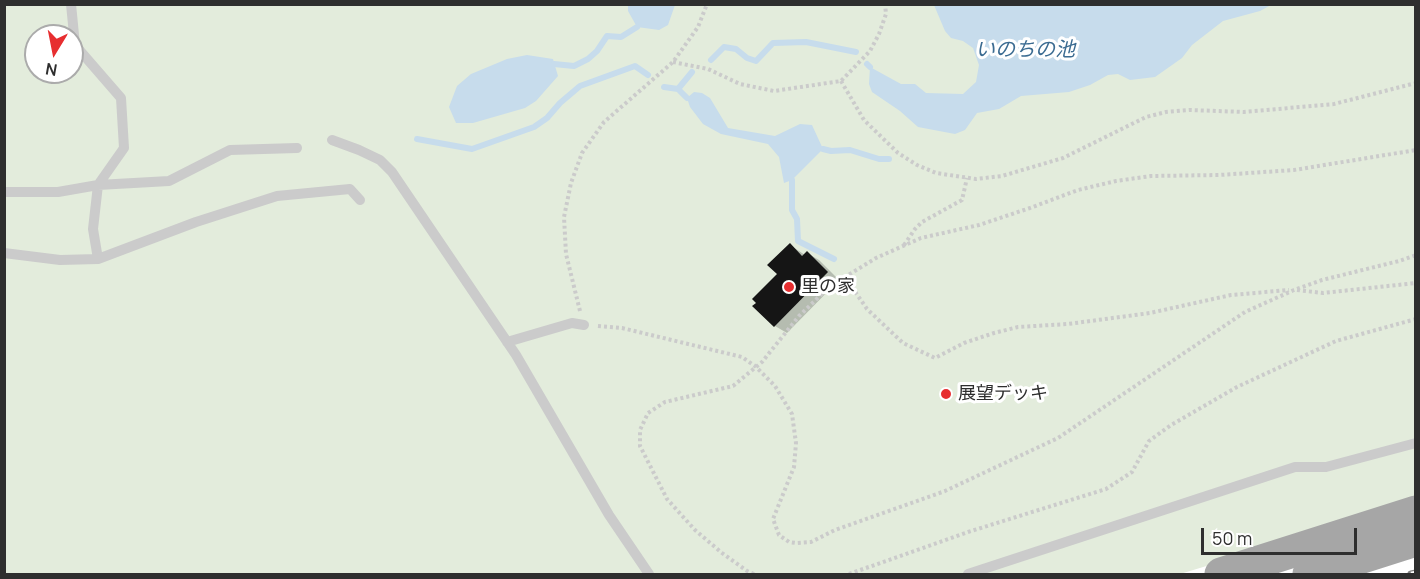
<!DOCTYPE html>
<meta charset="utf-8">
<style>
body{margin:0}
#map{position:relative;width:1420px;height:579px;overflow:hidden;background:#fff;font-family:Manrope,sans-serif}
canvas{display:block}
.frame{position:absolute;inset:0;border:6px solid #2e2e2e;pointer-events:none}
.north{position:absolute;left:24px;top:24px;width:60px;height:60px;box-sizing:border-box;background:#fff;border:2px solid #ababab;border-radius:50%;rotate:190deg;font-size:16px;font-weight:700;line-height:24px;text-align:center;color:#2e2e2e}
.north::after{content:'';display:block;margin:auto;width:21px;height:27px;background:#e72e30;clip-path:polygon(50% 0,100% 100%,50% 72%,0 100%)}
.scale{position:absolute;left:1201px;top:528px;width:156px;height:27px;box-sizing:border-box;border:3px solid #2e2e2e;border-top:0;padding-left:8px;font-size:18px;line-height:21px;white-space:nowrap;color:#2e2e2e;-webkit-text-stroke:4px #fff;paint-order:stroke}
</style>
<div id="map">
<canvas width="1420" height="579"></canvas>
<div class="frame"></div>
<div class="north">N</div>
<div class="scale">50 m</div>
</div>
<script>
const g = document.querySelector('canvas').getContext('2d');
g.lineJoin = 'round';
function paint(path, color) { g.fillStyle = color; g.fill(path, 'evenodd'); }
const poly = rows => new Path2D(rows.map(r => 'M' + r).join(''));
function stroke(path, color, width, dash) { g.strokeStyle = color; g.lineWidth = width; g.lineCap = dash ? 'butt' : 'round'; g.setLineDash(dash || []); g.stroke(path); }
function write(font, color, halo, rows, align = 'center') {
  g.font = font + ' Manrope,"Noto Sans JP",sans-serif'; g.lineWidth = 6; g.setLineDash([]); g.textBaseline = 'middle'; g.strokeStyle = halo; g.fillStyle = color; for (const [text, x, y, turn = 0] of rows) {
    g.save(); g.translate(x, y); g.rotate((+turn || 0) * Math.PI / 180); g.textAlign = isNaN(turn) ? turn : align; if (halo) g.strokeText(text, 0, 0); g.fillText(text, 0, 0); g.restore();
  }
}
paint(poly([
 [4,5,1415,5,1415,503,1180,574,5,574],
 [36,36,72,36,72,72,36,72]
]), '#e3ecdc');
paint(poly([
 [628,5,628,4,675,5,668,25,659,30,637,27,628,11],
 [934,5,1271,5,1260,11,1223,21,1192,45,1182,58,1155,77,1130,80,1118,74,1108,75,1090,85,1069,92,1021,96,999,109,977,113,965,130,955,134,918,127,900,111,872,92,869,84,870,67,901,84,915,84,926,93,963,94,976,82,979,65,973,48,963,41,951,38,945,31],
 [527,55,553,59,558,76,536,101,525,108,473,123,456,123,449,107,457,86,471,74,507,59],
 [694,92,702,93,710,98,728,128,775,136,800,124,812,125,823,149,792,180,784,183,779,157,768,144,721,134,703,124,690,107,687,98]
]), '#c7dcec');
paint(poly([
 [790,245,805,255,807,253,819,260,839,280,787,333,775,326,779,274]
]), '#0003');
stroke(poly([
 [711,60,724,47,736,49,747,58,756,61,773,43,806,42,856,52],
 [554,64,574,66,588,59,597,51,607,36,621,37,637,27],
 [867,64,870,67],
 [664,87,678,89,687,98],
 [678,89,692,72],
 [417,139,472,149,534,127,547,118,560,103,580,86,635,66,648,75],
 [823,149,831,151,850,150,879,159,889,159],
 [792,180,792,210,797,219,798,241,834,259]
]), '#c7dcec', 6);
paint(poly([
 [790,243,802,256,807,251,828,272,774,327,752,306,756,303,752,299,777,274,767,265]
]), '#151515');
stroke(poly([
 [673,62,708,69,740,84,774,91,841,81,870,51,879,34,886,14,885,4],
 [841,81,864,120,898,153,917,165,936,173,976,179,1002,176,1063,158,1146,117,1166,112,1190,110,1244,112,1334,104,1416,83],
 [904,245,915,229,922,222,962,200,967,178],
 [845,277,867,309,903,343,935,358,964,343,994,333,1018,327,1068,324,1150,313,1231,295,1289,290],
 [1297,290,1323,293,1416,283],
 [580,311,566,254,564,217,571,183,582,153,604,122,673,62,698,27,707,4],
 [598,326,622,328,742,357,755,366,775,386,792,414,796,443,794,467,773,519,779,535,789,542,796,543,811,542,835,530,945,491,1058,438,1245,312,1294,290,1322,280,1399,261,1416,255],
 [754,574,747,571,722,553,695,530,667,499,640,446,640,430,648,413,665,402,733,386,762,362,799,316,823,293,845,277,876,258,921,238,979,225,1030,208,1078,190,1116,181,1151,176,1219,175,1294,170,1416,150],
 [849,574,968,532,1106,489,1132,472,1149,441,1171,425,1237,387,1336,341,1416,319]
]), '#cbcbcb', 4, [3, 3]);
stroke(poly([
 [71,4,75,45,121,98,124,148,98,185,93,229,98,259],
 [332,140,359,150,380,160,392,172,516,355,609,515,649,574],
 [4,192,58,192,98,185,169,181,230,150,297,148],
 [4,253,60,260,98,259,196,222,277,196,350,189,360,200],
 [507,342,572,323,584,325],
 [968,574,1295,467,1326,467,1416,443]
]), '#cbcbcb', 10);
stroke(poly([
 [1221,574,1416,512],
 [1309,574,1416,540]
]), '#a6a6a6', 33);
const rail = poly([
 [1411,574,1416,573]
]);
stroke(rail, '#838383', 7);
stroke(rail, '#fff', 4.5, [14]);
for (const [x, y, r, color] of [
 [789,287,6,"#e72e30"],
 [946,394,6,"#e72e30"]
]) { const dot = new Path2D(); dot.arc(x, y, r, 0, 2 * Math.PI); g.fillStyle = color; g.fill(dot); stroke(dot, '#fff', 2); }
write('18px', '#2e2e2e', '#fff', [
 ["里の家",801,287],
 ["展望デッキ",958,394]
], 'left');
write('italic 20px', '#3b6b91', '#fff', [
 ["いのちの池",1025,50]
]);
</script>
